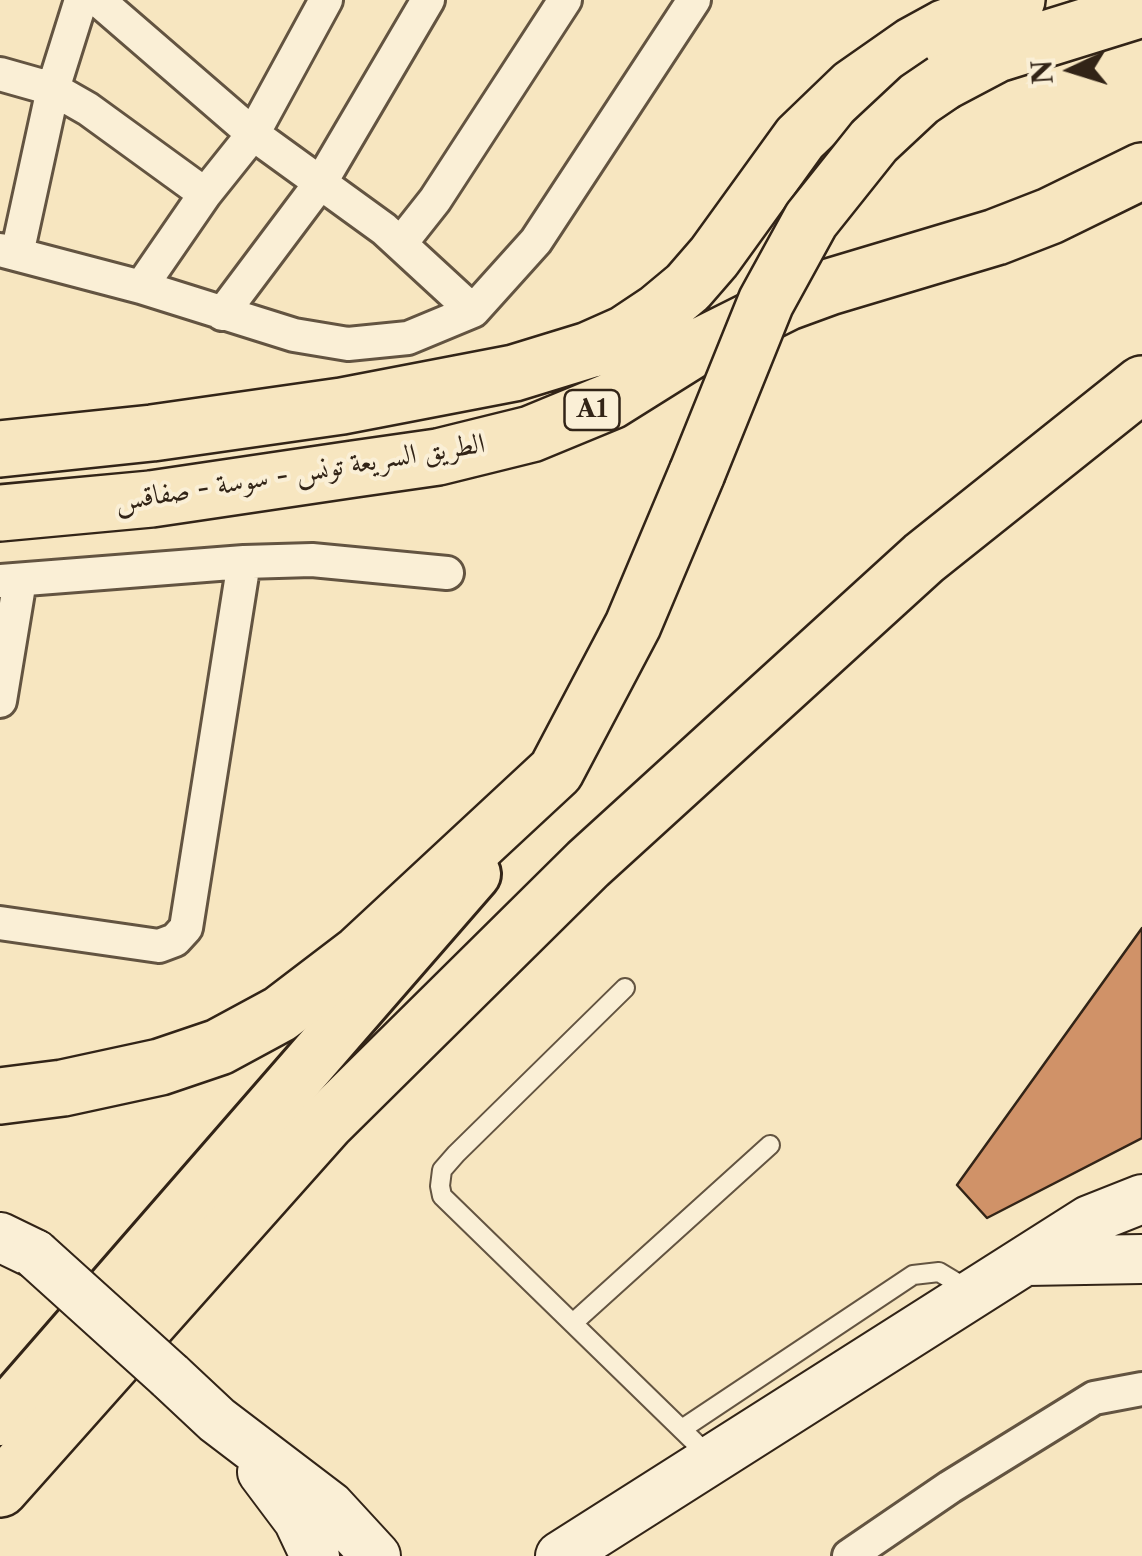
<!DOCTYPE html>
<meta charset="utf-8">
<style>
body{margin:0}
#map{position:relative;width:1142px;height:1556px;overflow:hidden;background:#f7e6c0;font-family:"Libre Caslon Text",serif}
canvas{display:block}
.north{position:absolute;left:1022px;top:20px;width:100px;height:100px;-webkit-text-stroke:8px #faefd6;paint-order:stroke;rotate:266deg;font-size:28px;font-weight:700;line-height:40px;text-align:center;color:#322417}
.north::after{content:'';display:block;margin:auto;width:35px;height:45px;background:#322417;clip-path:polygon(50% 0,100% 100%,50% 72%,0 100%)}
</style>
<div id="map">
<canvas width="1142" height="1556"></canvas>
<div class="north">N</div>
</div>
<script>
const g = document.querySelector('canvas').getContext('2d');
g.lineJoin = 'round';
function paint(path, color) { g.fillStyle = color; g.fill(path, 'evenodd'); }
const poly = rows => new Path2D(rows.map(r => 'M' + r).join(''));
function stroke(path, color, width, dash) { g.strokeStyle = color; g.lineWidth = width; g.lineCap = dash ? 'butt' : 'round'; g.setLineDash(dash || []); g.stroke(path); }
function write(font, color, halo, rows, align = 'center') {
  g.font = font + ' "Libre Caslon Text",Amiri,serif'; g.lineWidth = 8; g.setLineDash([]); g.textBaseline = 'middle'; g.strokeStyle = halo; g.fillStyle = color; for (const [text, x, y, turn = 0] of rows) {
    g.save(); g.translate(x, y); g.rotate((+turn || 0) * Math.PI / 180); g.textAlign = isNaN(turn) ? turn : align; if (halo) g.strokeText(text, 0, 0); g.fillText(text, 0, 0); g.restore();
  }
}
const building = poly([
 [1142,928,1142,1138,987,1218,957,1185,1142,928]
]);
paint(building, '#d09268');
stroke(building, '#322417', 2.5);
const service = poly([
 [625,988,456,1154,442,1170,440,1186,442,1196,712,1459],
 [573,1323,770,1145],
 [682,1429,913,1275,939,1272,969,1290]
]);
const minor = poly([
 [98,0,253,134,384,229,473,311],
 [0,74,53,89,88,109,205,194],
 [401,243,435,200,565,0],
 [0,250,141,287,294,335,348,344,408,338,473,311,536,241,694,0],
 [17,254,53,89,81,0],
 [141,287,205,194,253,134,326,0],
 [222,314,321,182,428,0],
 [0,581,244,562,312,560,447,573],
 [0,701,20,580],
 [0,923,159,946,175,940,186,928,244,562],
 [849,1556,950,1487,1094,1398,1142,1389]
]);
const secondary = poly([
 [0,1237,35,1254],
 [1027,1261,1142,1259],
 [170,1376,217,1420,330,1506,376,1556],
 [262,1472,298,1520,315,1556],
 [560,1556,1089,1220,1142,1199]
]);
const primary = poly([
 [0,1419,474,874]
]);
const motorway = poly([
 [944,82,997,54,1142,9],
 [0,449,152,433,342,406,514,373,589,350,625,334,658,312,688,287,714,257,800,138,853,87,913,45,944,28,1017,0],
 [0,513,151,499,354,469,438,457,531,434,611,401,694,349,788,302,829,287,996,237,1050,216,1142,171],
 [0,1096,63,1088,160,1067,219,1047,280,1014,360,953,556,771,633,625,697,473],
 [0,1489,326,1123,588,864,924,558,1142,384]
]);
stroke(service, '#635441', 22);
stroke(minor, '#635441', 38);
stroke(secondary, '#322417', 52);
stroke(primary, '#322417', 58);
stroke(motorway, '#322417', 60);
stroke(service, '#faefd6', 18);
stroke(minor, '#faefd6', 32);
stroke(secondary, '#faefd6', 48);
stroke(primary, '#f7e6c0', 52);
stroke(motorway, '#f7e6c0', 55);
const secondaryBridge = poly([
 [35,1254,170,1376]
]);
const motorwayBridge = poly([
 [697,473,766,302,811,220,874,141,919,99,944,82]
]);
stroke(secondaryBridge, '#322417', 52, []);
stroke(motorwayBridge, '#322417', 60, []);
stroke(secondaryBridge, '#faefd6', 48);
stroke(motorwayBridge, '#f7e6c0', 55);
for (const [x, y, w] of [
 [592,410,55]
]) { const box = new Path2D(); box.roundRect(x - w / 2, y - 20, w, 40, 8); g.fillStyle = '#faefd6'; g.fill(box); stroke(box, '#322417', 2.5); }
write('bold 25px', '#322417', null, [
 ["A1",592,410]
]);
write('28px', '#322417', '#faefd6', [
 ["الطريق السريعة تونس - سوسة - صفاقس",300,473,-9]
]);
</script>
